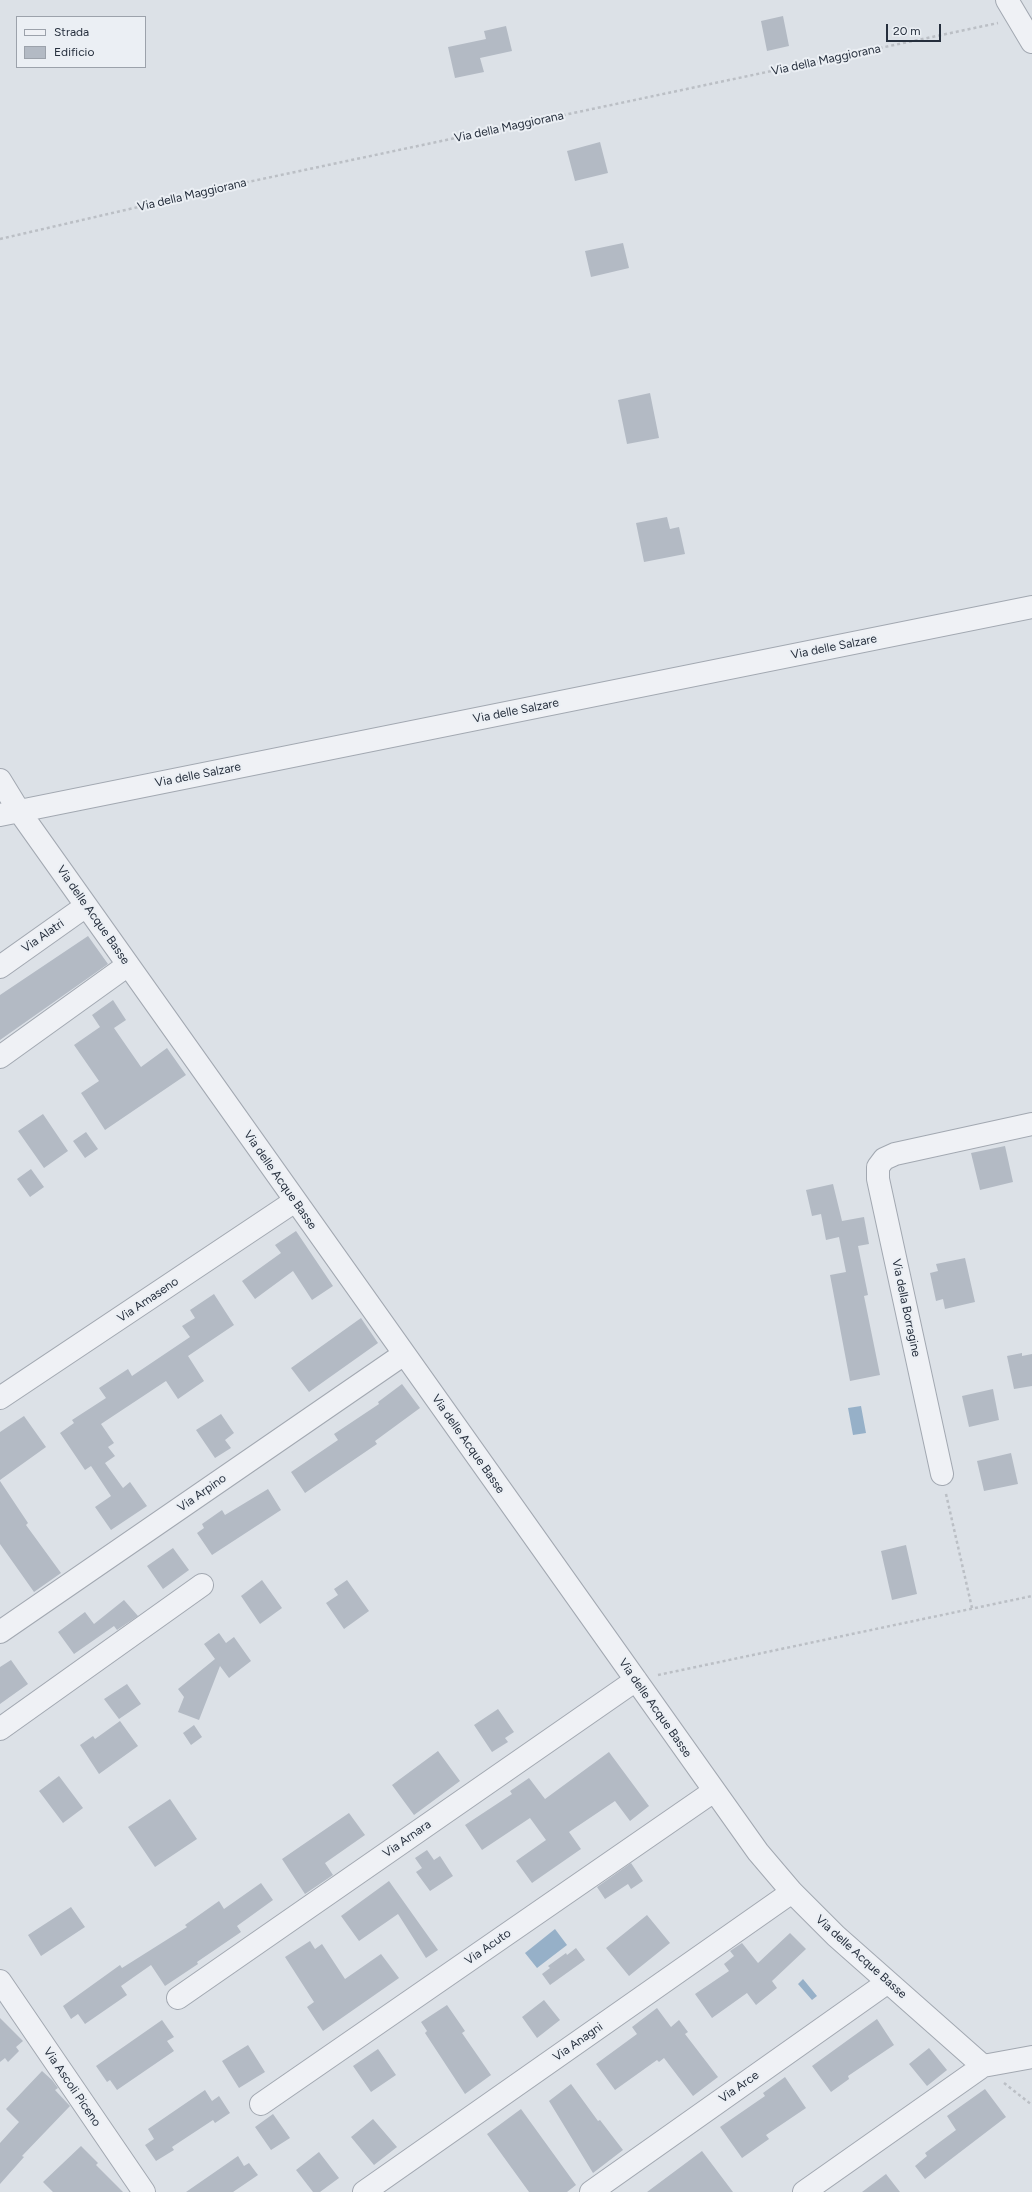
<!DOCTYPE html>
<style>
body{margin:0}
#map{position:relative;width:1032px;height:2192px;overflow:hidden;background:#dce1e7;font-family:Figtree,sans-serif}
canvas{display:block}
.legend{position:absolute;left:16px;top:16px;width:130px;height:52px;box-sizing:border-box;background:#ebeff4;border:1px solid #9ca2ab;margin:0;padding:5px 7px;list-style:none;font-size:12px;color:#262f3d}
.legend li{display:flex;align-items:center;gap:8px;height:20px}
.legend b{width:20px;border:1px solid #9ca2ab}
.scale{position:absolute;left:886px;top:24px;width:55px;height:18px;box-sizing:border-box;border:2px solid #262f3d;border-top:0;padding-left:5px;font-size:12px;line-height:14px;white-space:nowrap;color:#262f3d;-webkit-text-stroke:3px #ebeff4;paint-order:stroke}
</style>
<div id="map">
<canvas width="1032" height="2192"></canvas>
<ul class="legend">
<li><b style="height:5px;background:#eff1f5"></b>Strada</li>
<li><b style="height:11px;background:#b3bac4"></b>Edificio</li>
</ul>
<div class="scale">20 m</div>
</div>
<script>
const g = document.querySelector('canvas').getContext('2d');
g.lineJoin = 'round';
function paint(path, color) { g.fillStyle = color; g.fill(path, 'evenodd'); }
const poly = rows => new Path2D(rows.map(r => 'M' + r).join(''));
function stroke(path, color, width, dash) { g.strokeStyle = color; g.lineWidth = width; g.lineCap = dash ? 'butt' : 'round'; g.setLineDash(dash || []); g.stroke(path); }
function write(font, color, halo, rows, align = 'center') {
  g.font = font + ' Figtree,sans-serif'; g.lineWidth = 4; g.setLineDash([]); g.textBaseline = 'middle'; g.strokeStyle = halo; g.fillStyle = color; for (const [text, x, y, turn = 0] of rows) {
    g.save(); g.translate(x, y); g.rotate((+turn || 0) * Math.PI / 180); g.textAlign = isNaN(turn) ? turn : align; if (halo) g.strokeText(text, 0, 0); g.fillText(text, 0, 0); g.restore();
  }
}
paint(poly([
 [861,1406,866,1433,853,1435,848,1408],
 [555,1929,567,1945,537,1968,525,1953],
 [803,1979,817,1996,812,2000,798,1984]
]), '#96b0c8');
paint(poly([
 [783,16,789,46,767,51,761,21],
 [506,26,512,51,480,58,484,72,455,78,448,47,486,39,484,31],
 [600,142,608,173,575,181,567,151],
 [623,243,629,268,591,277,585,251],
 [650,393,659,438,627,444,618,400],
 [667,517,670,529,679,527,685,554,644,562,636,523],
 [88,936,108,964,0,1040,0,995],
 [113,1000,126,1020,114,1028,141,1067,167,1048,186,1075,105,1130,81,1093,99,1081,74,1045,100,1027,92,1015],
 [43,1114,68,1151,44,1168,18,1131],
 [86,1132,98,1149,85,1158,73,1141],
 [1005,1146,1013,1182,980,1190,971,1153],
 [31,1169,44,1187,30,1197,17,1179],
 [833,1184,842,1221,864,1217,869,1244,858,1246,868,1295,864,1296,880,1375,850,1381,830,1275,846,1272,839,1237,826,1240,821,1214,812,1216,806,1190],
 [296,1231,333,1286,312,1300,293,1271,255,1299,242,1281,281,1253,275,1245],
 [965,1258,975,1302,945,1309,943,1299,936,1301,930,1273,938,1271,936,1264],
 [214,1294,234,1325,188,1356,204,1381,178,1399,166,1381,101,1424,114,1443,108,1447,115,1456,105,1463,123,1488,130,1482,147,1506,111,1530,95,1507,111,1496,91,1466,85,1470,60,1433,74,1423,72,1420,106,1398,99,1388,128,1369,132,1376,190,1337,182,1326,195,1318,190,1310],
 [361,1318,378,1343,309,1392,291,1368],
 [1022,1353,1022,1356,1032,1354,1032,1386,1014,1389,1007,1356],
 [402,1384,420,1408,375,1441,377,1444,305,1493,291,1472,338,1440,334,1434,379,1404,378,1402],
 [993,1389,999,1420,969,1427,962,1396],
 [221,1414,234,1433,225,1440,231,1448,215,1458,196,1430],
 [24,1416,46,1447,0,1480,0,1432],
 [1011,1453,1018,1484,984,1491,977,1461],
 [0,1481,28,1523,26,1525,61,1573,34,1592,0,1544],
 [268,1489,281,1510,212,1555,197,1533,204,1528,202,1524,222,1510,225,1515],
 [906,1545,917,1594,892,1600,881,1551],
 [173,1548,189,1570,163,1589,147,1566],
 [262,1580,282,1608,260,1624,241,1596],
 [347,1580,369,1611,344,1629,326,1603,338,1595,334,1589],
 [124,1600,138,1616,117,1630,114,1626,74,1654,58,1632,85,1612,94,1624],
 [219,1633,226,1643,234,1637,251,1661,229,1678,220,1666,199,1720,178,1712,184,1697,178,1689,215,1659,204,1644],
 [11,1660,28,1684,0,1704,0,1667],
 [127,1684,141,1704,119,1719,104,1699],
 [498,1709,514,1732,505,1738,508,1742,492,1752,474,1725],
 [120,1721,138,1746,99,1774,80,1745,93,1736,95,1739],
 [194,1725,202,1737,191,1745,183,1733],
 [438,1751,460,1781,414,1815,392,1785],
 [609,1752,649,1806,630,1821,615,1801,569,1832,581,1849,532,1883,516,1861,546,1840,530,1818,482,1850,465,1825,512,1794,510,1791,529,1778,545,1799],
 [59,1776,83,1808,63,1823,39,1791],
 [170,1799,197,1839,155,1867,128,1827],
 [349,1813,365,1835,325,1863,333,1875,305,1894,282,1859],
 [427,1850,434,1860,440,1856,453,1876,430,1891,416,1872,422,1868,415,1858],
 [631,1863,643,1881,631,1889,628,1884,605,1899,597,1887],
 [389,1881,438,1950,426,1958,398,1914,359,1941,341,1916],
 [261,1883,273,1900,237,1926,241,1932,197,1962,198,1964,165,1986,151,1965,121,1986,127,1995,85,2024,78,2014,71,2019,63,2006,120,1965,122,1968,187,1927,185,1925,219,1901,224,1909],
 [71,1907,85,1927,41,1956,28,1935],
 [647,1915,670,1943,629,1976,606,1948],
 [790,1933,806,1949,772,1981,777,1988,756,2005,747,1993,712,2018,695,1994,729,1971,724,1964,734,1956,730,1951,742,1943,758,1963],
 [310,1941,315,1949,322,1944,345,1979,381,1954,399,1978,323,2031,307,2007,314,2002,285,1957],
 [576,1948,585,1960,550,1985,542,1974,550,1968,548,1966,566,1953,567,1955],
 [544,2000,560,2020,537,2038,522,2017],
 [447,2005,465,2031,462,2033,491,2075,465,2094,425,2033,427,2031,421,2022],
 [657,2008,671,2027,679,2020,688,2032,685,2034,718,2077,693,2096,664,2058,659,2062,657,2060,615,2090,596,2064,637,2034,632,2027],
 [0,2018,23,2041,16,2047,19,2051,8,2062,5,2058,0,2062],
 [877,2019,894,2045,848,2076,849,2079,831,2092,812,2066],
 [162,2020,174,2037,167,2041,174,2051,117,2090,110,2080,107,2082,96,2066],
 [248,2045,265,2072,239,2088,222,2061],
 [929,2048,947,2070,927,2086,909,2064],
 [378,2049,396,2075,371,2092,353,2066],
 [42,2071,52,2080,58,2088,55,2090,70,2106,22,2156,24,2157,0,2184,0,2143,19,2122,6,2109],
 [785,2077,806,2108,766,2135,769,2139,742,2158,720,2127,765,2096,763,2093],
 [571,2084,598,2121,600,2120,623,2150,593,2173,549,2101],
 [985,2089,1006,2117,925,2179,915,2166,927,2156,925,2153,956,2130,947,2116],
 [205,2090,212,2101,219,2096,230,2113,215,2123,213,2120,172,2147,174,2150,156,2161,145,2145,154,2139,148,2129],
 [521,2109,576,2185,567,2192,529,2192,487,2134],
 [273,2114,290,2138,271,2150,255,2127],
 [373,2119,397,2147,374,2165,351,2137],
 [81,2146,98,2163,96,2165,123,2192,53,2192,43,2182],
 [702,2151,733,2192,647,2192],
 [319,2152,339,2178,320,2192,313,2192,296,2170],
 [238,2156,244,2166,249,2163,258,2175,233,2192,186,2192],
 [886,2174,900,2192,862,2192]
]), '#b3bac4');
const minor = poly([
 [1007,0,1032,42],
 [0,780,19,811,758,1852,792,1892,836,1936,983,2066],
 [0,815,1032,607],
 [0,967,86,906],
 [0,1057,128,965],
 [0,1398,295,1201],
 [942,1474,878,1179,878,1167,884,1159,895,1154,1032,1124],
 [0,1632,404,1354],
 [0,1729,202,1585],
 [0,1981,144,2192],
 [178,1998,636,1680],
 [261,2104,714,1791],
 [364,2192,792,1892],
 [591,2192,888,1982],
 [804,2192,983,2066,1032,2057]
]);
stroke(minor, '#a2a8b1', 24);
stroke(poly([
 [0,239,229,186,998,23],
 [946,1494,972,1608],
 [658,1675,1032,1596],
 [1004,2083,1032,2105]
]), '#bbbfc5', 2.5, [3, 3]);
stroke(minor, '#eff1f5', 22);
write('12px', '#262f3d', '#ebeff4', [
 ["Via della Maggiorana",826,60,-12],
 ["Via della Maggiorana",509,127,-12],
 ["Via della Maggiorana",192,195,-13],
 ["Via delle Salzare",834,647,-11],
 ["Via delle Salzare",516,711,-11],
 ["Via delle Salzare",198,775,-11],
 ["Via delle Acque Basse",93,915,55],
 ["Via Alatri",43,936,-35],
 ["Via delle Acque Basse",280,1180,55],
 ["Via Amaseno",148,1300,-34],
 ["Via della Borragine",906,1308,78],
 ["Via delle Acque Basse",468,1444,55],
 ["Via Arpino",202,1493,-35],
 ["Via delle Acque Basse",655,1708,55],
 ["Via Arnara",407,1839,-35],
 ["Via Acuto",488,1947,-35],
 ["Via delle Acque Basse",861,1957,42],
 ["Via Anagni",578,2042,-35],
 ["Via Ascoli Piceno",72,2087,56],
 ["Via Arce",739,2087,-35]
]);
</script>
